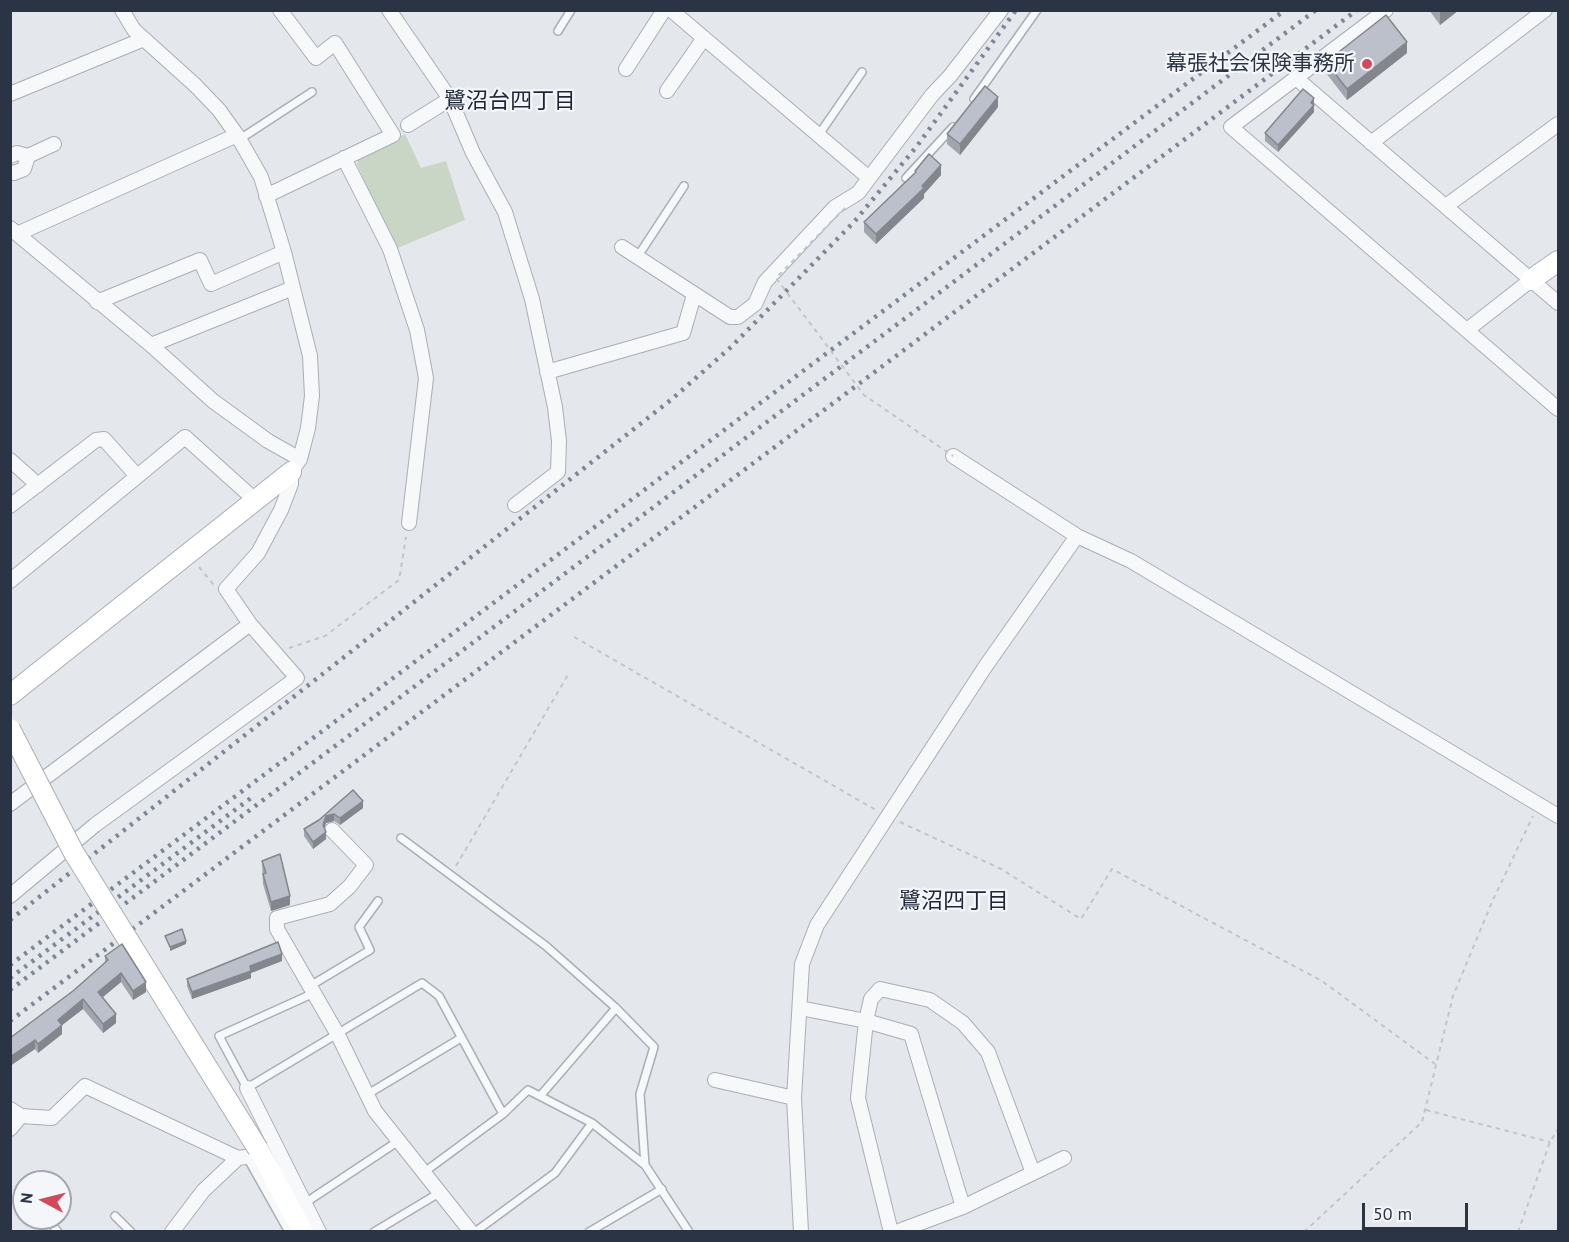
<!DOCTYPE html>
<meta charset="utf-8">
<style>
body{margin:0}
#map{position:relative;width:1569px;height:1242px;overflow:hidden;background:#e4e7ec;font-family:"PT Sans",sans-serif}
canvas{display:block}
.frame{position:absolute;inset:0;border:12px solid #2b3445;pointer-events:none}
.north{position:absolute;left:12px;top:1170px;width:60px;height:60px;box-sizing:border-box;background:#f4f6f9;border:2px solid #a4a8b1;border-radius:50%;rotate:277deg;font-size:16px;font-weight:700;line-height:24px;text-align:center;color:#2b3445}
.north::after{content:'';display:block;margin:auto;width:21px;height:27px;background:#d1495b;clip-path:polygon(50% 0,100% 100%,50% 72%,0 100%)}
.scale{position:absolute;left:1362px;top:1203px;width:106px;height:27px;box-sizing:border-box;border:3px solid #2b3445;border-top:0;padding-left:8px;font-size:18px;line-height:21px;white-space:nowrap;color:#2b3445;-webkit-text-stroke:4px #f4f6f9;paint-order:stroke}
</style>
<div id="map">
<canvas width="1569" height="1242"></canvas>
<div class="frame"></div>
<div class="north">N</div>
<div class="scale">50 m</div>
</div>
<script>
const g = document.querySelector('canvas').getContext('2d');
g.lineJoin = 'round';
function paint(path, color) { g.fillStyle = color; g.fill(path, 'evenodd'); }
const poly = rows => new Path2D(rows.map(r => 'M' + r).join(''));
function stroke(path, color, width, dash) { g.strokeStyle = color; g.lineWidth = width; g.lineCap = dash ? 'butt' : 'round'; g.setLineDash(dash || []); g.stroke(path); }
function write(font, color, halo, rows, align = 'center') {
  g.font = font + ' "PT Sans","Noto Sans JP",sans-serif'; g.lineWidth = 4.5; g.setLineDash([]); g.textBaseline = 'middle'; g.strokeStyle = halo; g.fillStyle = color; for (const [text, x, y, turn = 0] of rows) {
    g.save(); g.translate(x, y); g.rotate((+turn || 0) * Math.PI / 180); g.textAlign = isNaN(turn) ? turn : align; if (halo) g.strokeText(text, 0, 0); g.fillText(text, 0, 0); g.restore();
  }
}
paint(poly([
 [405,134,421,168,446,161,465,220,395,249,357,164,360,157]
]), '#c9d6c5');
const lane = poly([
 [558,31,571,10],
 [974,99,1037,10],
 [818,136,862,72],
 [240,139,312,92],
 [906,178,953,127],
 [638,256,684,186],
 [401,838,546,946,616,1008,654,1047,640,1094,645,1165],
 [310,986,370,950,359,927,378,901],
 [314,993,219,1036,247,1088,422,983,439,996,503,1114],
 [368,1094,461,1038],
 [541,1095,616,1008],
 [248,1159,289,1232],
 [423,1173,503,1114,528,1090,592,1123,645,1165,689,1232],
 [305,1203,400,1140],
 [115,1216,131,1232],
 [47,1218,58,1232],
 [374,1232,439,1193],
 [475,1232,555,1173,592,1123],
 [589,1232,662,1189]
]);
const street = poly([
 [389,10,450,99,473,153,505,212,532,299,555,407,559,441,558,472,515,505],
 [671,10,869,178],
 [1386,10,1231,127,1558,409],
 [626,69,664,10],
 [1296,78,1558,303],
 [667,91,704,38],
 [10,94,144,39],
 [408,125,450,99],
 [1371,143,1545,10],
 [10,156,17,153,28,156],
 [344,158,390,249,417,330,426,378,409,523],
 [10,172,14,173,24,169,28,156,54,144],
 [266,196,393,135,335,43,316,58,280,10],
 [1446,206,1558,124],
 [10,228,151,345,213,401,268,441,300,459],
 [17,234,237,135],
 [622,247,730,317,738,317,755,304,765,282,835,207,858,193,932,95,950,76,1001,10],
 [97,302,200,260,211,284,284,252],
 [1467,330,1531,280],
 [151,345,293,288],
 [547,372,683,333,694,295],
 [953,456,1077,536,1131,561,1558,816],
 [10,460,38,485],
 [10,506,96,440,104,439,137,476],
 [10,581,185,437,255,500],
 [10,804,250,624],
 [332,830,366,865,350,886,330,904,277,918,277,929,338,1035,375,1111,471,1232],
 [10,896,95,825,297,678,250,624,226,589,258,553,281,510,291,484,291,472,300,459,308,428,312,396,310,356,284,252,261,177,237,135,219,110,195,85,134,30,122,10],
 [800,1008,866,1021,911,1034,963,1207],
 [715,1080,794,1098],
 [247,1088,319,1232],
 [10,1109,21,1116,10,1129],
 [21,1116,52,1118,85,1086,238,1158],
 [172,1232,203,1191,238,1158,261,1155],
 [801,1232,794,1098,802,964,817,925,985,667,1077,536],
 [891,1232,858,1098,866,1021,871,999,880,989,930,1000,963,1023,988,1052,1033,1173],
 [896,1232,963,1207,1064,1158]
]);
const secondary = poly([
 [1531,280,1558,261],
 [10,695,291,472],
 [258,1149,303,1232]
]);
stroke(lane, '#a9aeb7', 10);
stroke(street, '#a9aeb7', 16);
stroke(secondary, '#a9aeb7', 22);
stroke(poly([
 [199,567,214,585],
 [574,637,876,810],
 [289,648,325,636,399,580,406,537],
 [900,822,1001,869,1081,919,1112,869,1322,981,1435,1064],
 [456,866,569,673],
 [1426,1110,1550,1142],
 [1304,1232,1422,1122,1453,996,1492,902,1533,816],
 [1518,1232,1550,1142,1558,1129]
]), '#c2c5cb', 2, [4.5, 4.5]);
stroke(lane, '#f7f8fa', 7);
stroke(street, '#f7f8fa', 14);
stroke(secondary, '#fff', 20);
stroke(poly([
 [10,920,672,399,731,347,854,222,917,146,1016,10],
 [10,965,1285,10],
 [10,978,255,795],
 [10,990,1316,10],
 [10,1021,1357,10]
]), '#7d8696', 4.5, [3, 6]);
const secondaryBridge = poly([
 [10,729,74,853,258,1149]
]);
stroke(secondaryBridge, '#a9aeb7', 22, []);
stroke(poly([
 [845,208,776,278,864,395,953,456]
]), '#c2c5cb', 2, [4.5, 4.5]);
stroke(secondaryBridge, '#fff', 20);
paint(poly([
 [1429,10,1459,10,1440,25],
 [1407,53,1347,100,1326,73,1326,62],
 [1314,106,1314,112,1278,152,1265,141,1265,133],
 [998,107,960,155,947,144,947,134],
 [915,171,941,175,924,194,924,198,876,244,864,232,864,222,915,174],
 [353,790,363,808,340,825,334,821,326,823,325,828,326,839,313,849,304,836,304,829,319,820],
 [262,861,290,905,271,911,263,884],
 [105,956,146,992,133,1000,121,982,103,997,116,1023,103,1033,83,1009,62,1025,62,1034,38,1053,35,1049,10,1066,10,1038,73,991,105,963],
 [282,961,251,973,251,978,192,999,187,986,187,979]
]), '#a1a5ae');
paint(poly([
 [1443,10,1459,10,1440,25,1440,12],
 [1407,42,1407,53,1347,100,1347,89],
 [998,97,998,107,960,155,960,144],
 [1314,98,1314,112,1278,152,1278,145],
 [941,165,941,175,924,194,924,198,876,244,876,234,922,186],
 [363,801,363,808,340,825,340,818],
 [334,814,334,821,326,823,323,832,323,825,326,816],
 [326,832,326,839,313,849,313,842],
 [290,896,290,905,271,911,271,902],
 [186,941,186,944,170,951,170,947],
 [282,954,282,961,251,973,251,978,192,999,192,992,250,966],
 [121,973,121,982,98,1001,98,992],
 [146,982,146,992,133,1000,133,991],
 [83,999,83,1009,61,1026,62,1025,62,1034,38,1053,38,1044,58,1020],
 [116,1014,116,1023,103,1033,103,1024],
 [35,1040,35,1049,10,1066,10,1057]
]), '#83868d');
const building = poly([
 [1386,15,1407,42,1347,89,1326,62,1386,15],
 [985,86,998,97,960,144,947,134,985,86],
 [1303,89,1314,98,1311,103,1314,105,1278,145,1265,133,1303,89],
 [929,154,941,165,922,186,924,188,876,234,864,222,916,172,915,171,929,154],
 [353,790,363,801,340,818,334,814,326,816,323,825,326,832,313,842,304,829,319,820,353,790],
 [280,854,290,896,271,902,263,874,266,873,262,861,280,854],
 [182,929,186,941,170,947,165,936,182,929],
 [278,942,282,954,250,966,251,971,192,992,187,979,278,942],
 [122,944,146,982,133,991,121,973,98,992,116,1014,103,1024,83,999,58,1020,62,1025,38,1044,35,1040,10,1057,10,1038,73,991,108,960,105,956,122,944]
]);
paint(building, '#bbc0ca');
stroke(building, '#83868d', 1.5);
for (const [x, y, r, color] of [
 [1367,64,6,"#d1495b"]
]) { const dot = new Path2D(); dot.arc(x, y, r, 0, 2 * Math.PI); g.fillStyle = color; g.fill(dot); stroke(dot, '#f4f6f9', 2); }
write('21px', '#2b3445', '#f4f6f9', [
 ["幕張社会保険事務所",1355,64]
], 'right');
write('22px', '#1d2536', '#f4f6f9', [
 ["鷺沼台四丁目",510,102],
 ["鷺沼四丁目",954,902]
]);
</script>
